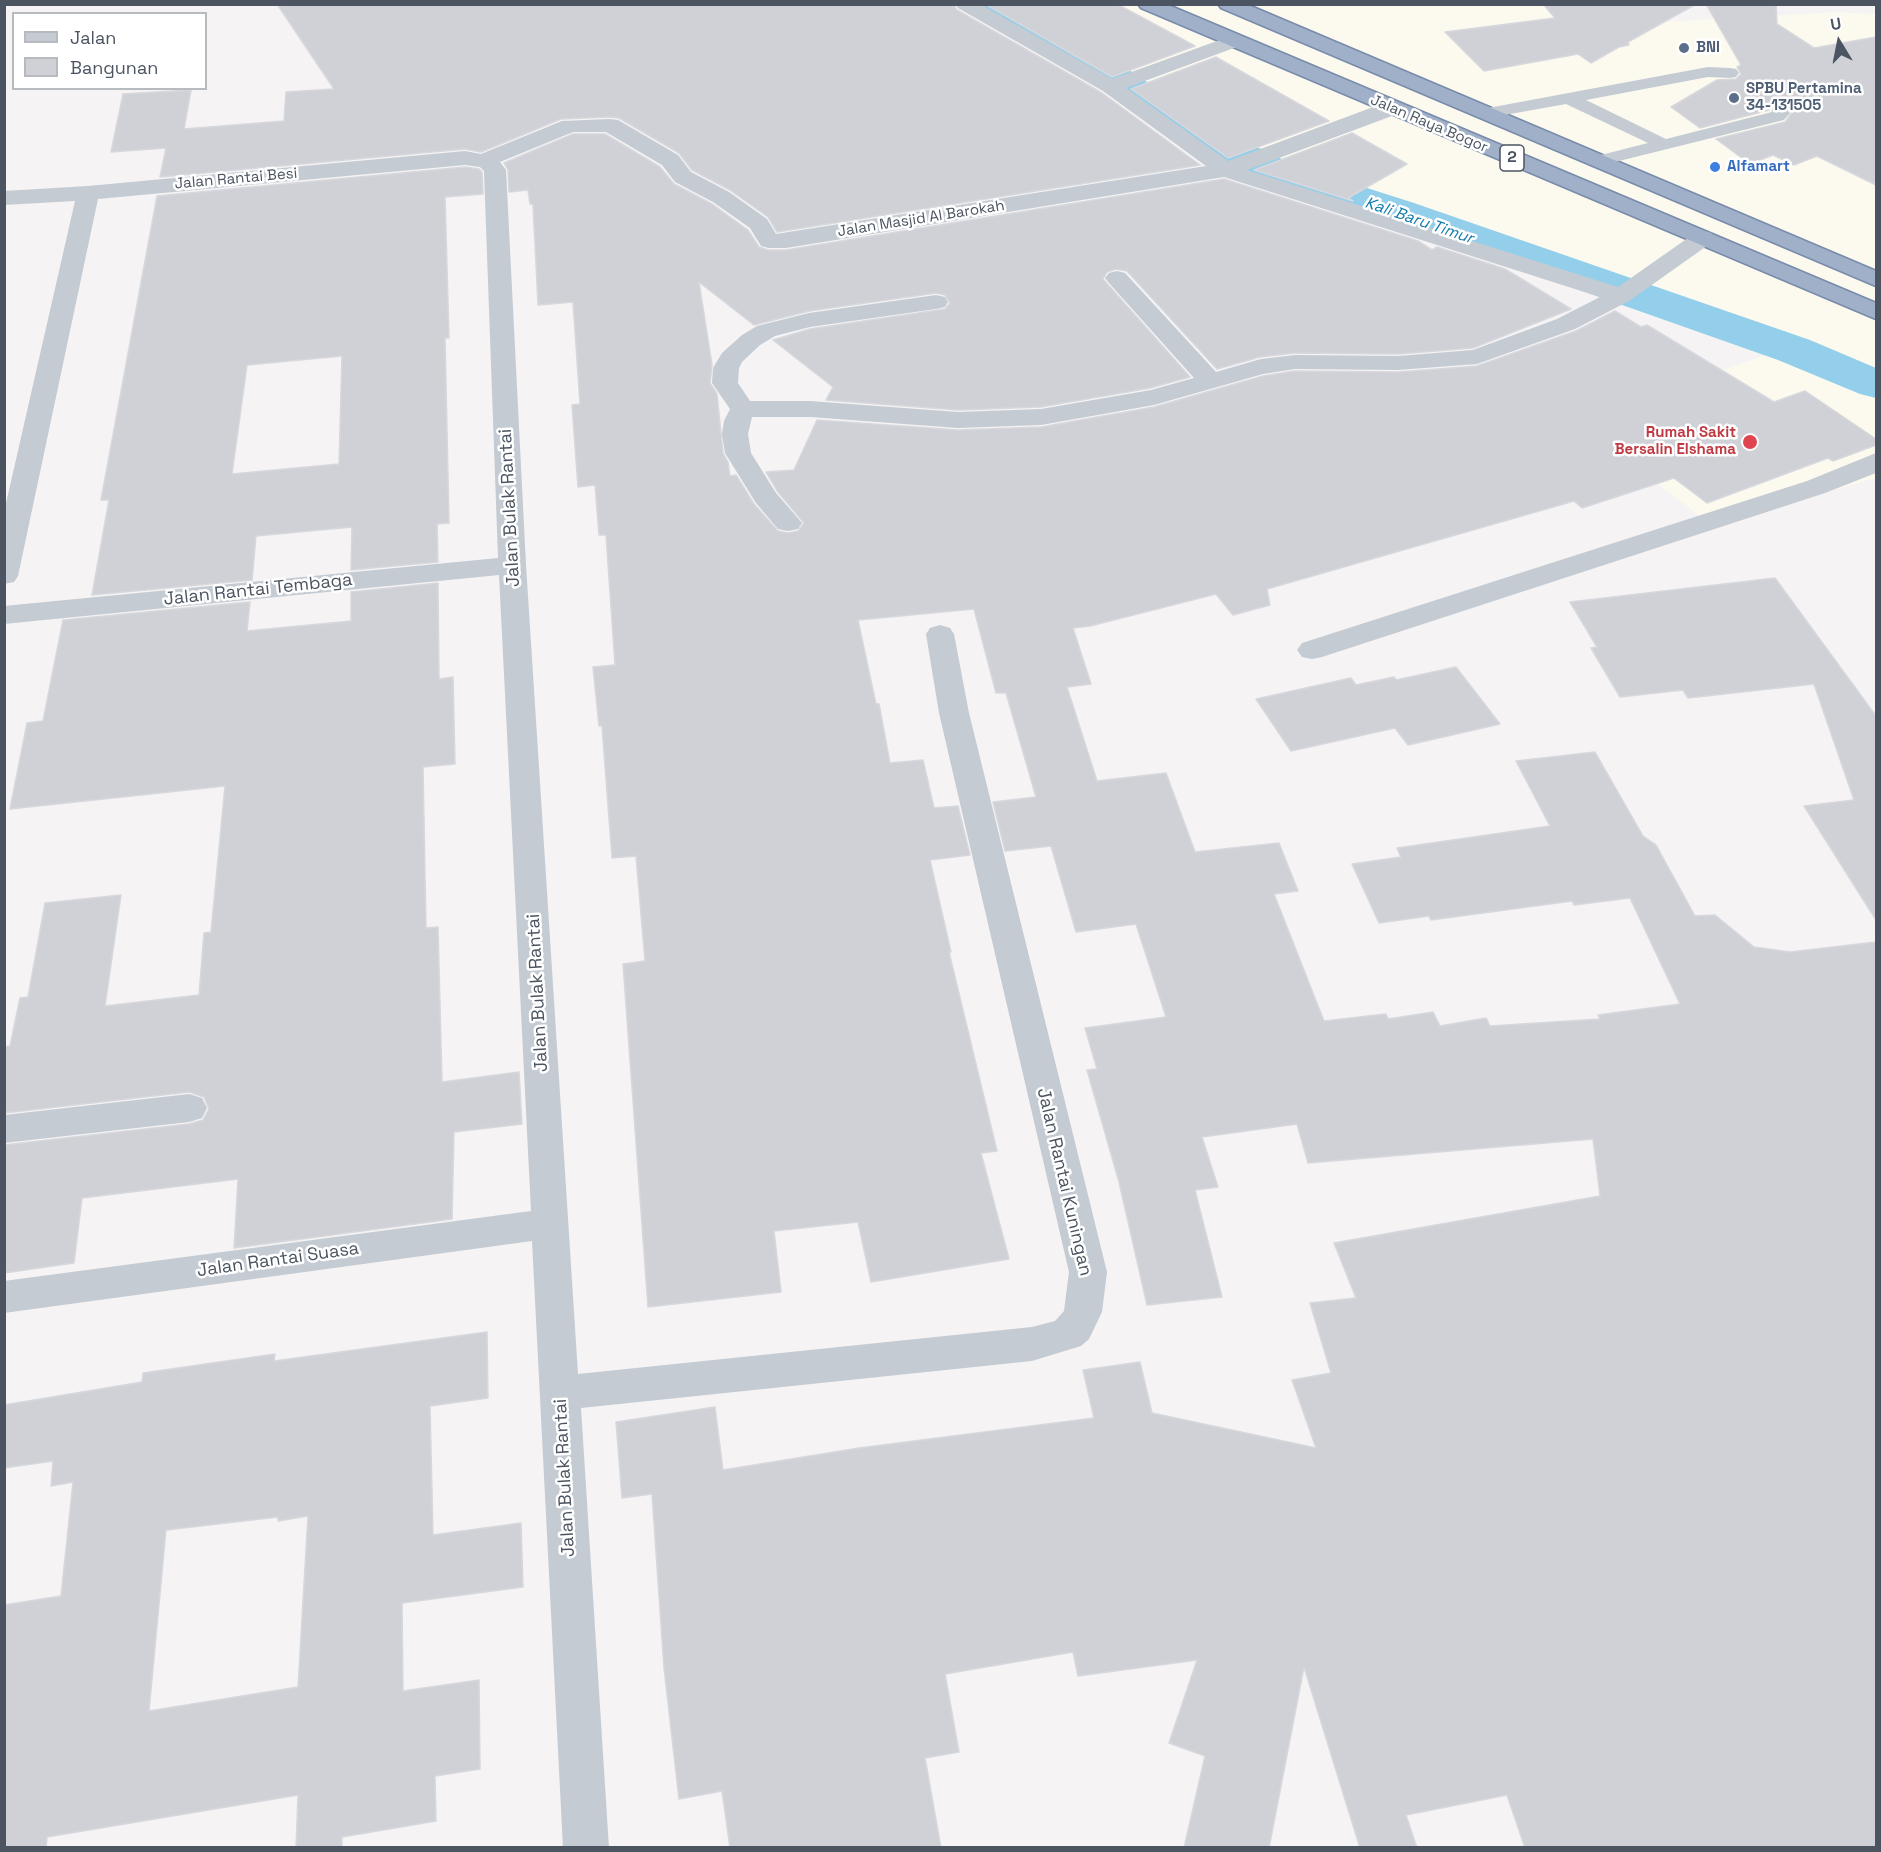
<!DOCTYPE html>
<style>
body{margin:0}
#map{position:relative;width:1881px;height:1852px;overflow:hidden;background:#f5f3f3;font-family:"Space Grotesk",sans-serif}
canvas{display:block}
.frame{position:absolute;inset:0;border:6px solid #4b5460;pointer-events:none}
.legend{position:absolute;left:12px;top:12px;width:195px;height:78px;box-sizing:border-box;background:#fff;border:2px solid #b7bbbf;margin:0;padding:8px 10px;list-style:none;font-size:18px;color:#4b5460}
.legend li{display:flex;align-items:center;gap:12px;height:30px}
.legend b{width:30px;border:2px solid #b7bbbf}
.north{position:absolute;left:1809px;top:12px;width:60px;height:60px;-webkit-text-stroke:4px #fff;paint-order:stroke;rotate:350deg;font-size:16px;font-weight:700;line-height:24px;text-align:center;color:#4b5460}
.north::after{content:'';display:block;margin:auto;width:21px;height:27px;background:#4b5460;clip-path:polygon(50% 0,100% 100%,50% 72%,0 100%)}
</style>
<div id="map">
<canvas width="1881" height="1852"></canvas>
<div class="frame"></div>
<ul class="legend">
<li><b style="height:8px;background:#c4cbd3"></b>Jalan</li>
<li><b style="height:16px;background:#d0d1d7"></b>Bangunan</li>
</ul>
<div class="north">U</div>
</div>
<script>
const g = document.querySelector('canvas').getContext('2d');
g.lineJoin = 'round';
function paint(path, color) { g.fillStyle = color; g.fill(path, 'evenodd'); }
const poly = rows => new Path2D(rows.map(r => 'M' + r).join(''));
function stroke(path, color, width, dash) { g.strokeStyle = color; g.lineWidth = width; g.lineCap = dash ? 'butt' : 'round'; g.setLineDash(dash || []); g.stroke(path); }
function write(font, color, halo, rows, align = 'center') {
  g.font = font + ' "Space Grotesk",sans-serif'; g.lineWidth = 5; g.setLineDash([]); g.textBaseline = 'middle'; g.strokeStyle = halo; g.fillStyle = color; for (const [text, x, y, turn = 0] of rows) {
    g.save(); g.translate(x, y); g.rotate((+turn || 0) * Math.PI / 180); g.textAlign = isNaN(turn) ? turn : align; if (halo) g.strokeText(text, 0, 0); g.fillText(text, 0, 0); g.restore();
  }
}
paint(poly([
 [1616,4,1646,23,1836,12,1876,14,1876,478,1710,524,1579,422,1779,350,1260,165,1137,77,984,5]
]), '#fcfaef');
paint(poly([
 [970,4,1015,4,1120,64,1210,124,1292,164,1414,203,1810,340,1876,368,1876,398,1860,394,1778,360,1384,221,1264,182,1182,140,1094,80,975,12,970,4]
]), '#93cfea');
const building = poly([
 [277,4,953,4,957,10,1102,93,1200,165,777,232,768,217,730,190,692,170,679,153,619,118,610,117,561,119,481,152,465,149,160,177,166,148,111,152,123,94,191,90,184,129,284,121,286,92,334,89,277,4],
 [985,4,1117,4,1195,46,1112,77,985,4],
 [1543,4,1696,4,1628,42,1629,45,1619,47,1591,63,1578,54,1484,71,1445,32,1555,18,1543,4],
 [1706,4,1776,4,1777,24,1814,48,1876,37,1876,185,1817,156,1794,165,1773,155,1750,164,1716,139,1785,122,1792,112,1786,99,1772,100,1769,105,1769,110,1700,128,1671,107,1717,80,1736,79,1741,74,1737,67,1741,65,1706,4],
 [1216,57,1221,60,1329,121,1228,158,1131,89,1216,57],
 [1352,133,1407,164,1348,198,1353,201,1254,170,1352,133],
 [573,134,605,134,660,167,674,184,712,204,748,230,759,247,768,250,786,250,1224,179,1418,241,1432,250,1437,247,1505,269,1571,309,1473,348,1398,354,1295,353,1260,357,1217,369,1127,271,1116,269,1107,272,1103,279,1190,377,1150,388,1041,407,958,410,826,400,833,387,773,340,810,329,945,309,950,303,945,295,936,293,809,311,754,325,699,282,712,365,710,383,717,394,723,453,728,462,730,476,736,475,754,504,778,531,788,533,798,531,804,523,778,492,766,472,794,470,817,420,958,430,1041,427,1154,407,1263,376,1295,371,1398,372,1477,366,1576,331,1615,311,1641,327,1647,325,1774,402,1805,391,1876,439,1876,445,1833,461,1828,458,1707,503,1674,478,1582,508,1574,501,1267,589,1270,605,1233,615,1216,594,1090,626,1073,628,1091,684,1067,687,1097,781,1166,773,1195,852,1279,843,1298,891,1274,894,1324,1021,1386,1014,1388,1019,1433,1012,1440,1026,1486,1018,1490,1026,1600,1019,1598,1015,1680,1004,1630,898,1574,905,1572,901,1431,920,1429,916,1379,923,1352,864,1401,857,1397,848,1550,826,1516,761,1595,752,1643,836,1656,845,1695,916,1715,915,1754,947,1790,952,1876,942,1876,1848,1525,1848,1507,1795,1406,1815,1417,1848,1360,1848,1304,1667,1269,1848,1184,1848,1205,1756,1169,1743,1197,1660,1078,1676,1073,1652,945,1674,959,1752,925,1758,941,1848,730,1848,722,1791,679,1799,664,1668,652,1494,622,1498,616,1422,715,1407,723,1470,859,1448,1094,1418,1083,1370,1140,1362,1152,1413,1316,1448,1292,1380,1331,1373,1310,1303,1356,1298,1334,1243,1600,1196,1593,1139,1308,1163,1297,1124,1202,1137,1218,1187,1195,1190,1222,1297,1147,1305,1119,1182,1087,1070,1097,1069,1085,1028,1166,1017,1136,924,1076,932,1051,846,1005,851,993,802,1036,797,1006,693,996,693,974,609,858,620,876,704,879,704,890,763,923,760,934,808,958,806,970,855,930,860,951,952,949,952,997,1151,981,1153,1009,1259,871,1282,858,1222,774,1231,781,1292,648,1307,623,964,645,961,636,856,612,858,602,726,599,726,593,667,615,665,606,535,599,535,595,485,578,487,572,405,580,404,573,302,538,305,533,204,530,204,528,190,509,192,508,170,504,163,573,134],
 [465,167,479,169,482,172,483,194,445,197,449,338,445,338,449,523,437,524,438,562,351,570,352,527,256,536,252,580,92,595,109,500,101,500,157,196,465,167],
 [342,356,339,464,232,474,247,365,342,356],
 [1775,578,1876,716,1876,920,1804,806,1854,800,1814,684,1688,698,1683,690,1620,697,1591,648,1597,647,1570,602,1775,578],
 [438,583,439,679,453,677,455,764,423,767,426,928,438,927,442,1082,519,1072,522,1124,454,1132,452,1219,234,1248,238,1179,82,1198,74,1263,4,1273,4,1145,189,1124,203,1120,209,1109,204,1097,189,1092,4,1113,4,1047,10,1046,20,998,28,997,45,903,121,895,105,1006,199,995,204,933,211,932,225,786,10,809,27,723,43,721,63,620,250,602,247,631,351,621,351,592,438,583],
 [1456,667,1500,724,1408,745,1395,728,1291,751,1256,699,1351,678,1356,685,1394,677,1396,680,1456,667],
 [487,1332,488,1398,430,1406,433,1535,521,1523,523,1587,402,1603,403,1691,479,1680,480,1769,435,1776,436,1821,342,1837,342,1848,296,1848,298,1795,47,1837,46,1848,4,1848,4,1605,61,1596,73,1482,51,1486,53,1461,4,1468,4,1405,142,1382,143,1373,275,1354,274,1361,487,1332],
 [308,1516,298,1687,149,1711,166,1530,278,1517,278,1521,308,1516]
]);
paint(building, '#d0d1d7');
stroke(building, '#d7d8dd', 1.5);
const trunk = poly([
 [1138,4,1166,4,1876,303,1876,319,1141,8,1138,4],
 [1218,4,1246,4,1876,271,1876,286,1221,8,1218,4]
]);
stroke(trunk, '#788bab', 3);
paint(poly([
 [1708,67,1730,68,1736,69,1739,73,1736,77,1730,78,1708,77,1586,100,1666,139,1772,112,1771,105,1774,101,1780,100,1786,101,1790,113,1784,120,1599,166,1593,165,1590,161,1593,157,1648,143,1566,104,1488,118,1482,117,1479,113,1482,109,1488,108,1708,67]
]), '#c4cbd3');
paint(poly([
 [955,4,980,4,1112,79,1228,37,1242,37,1245,41,1242,45,1126,88,1228,161,1384,103,1392,102,1400,103,1403,108,1400,113,1247,170,1618,287,1695,233,1703,231,1711,233,1715,238,1711,243,1629,301,1575,329,1477,364,1398,370,1295,369,1263,374,1154,405,1041,425,958,428,810,417,752,417,748,434,751,453,776,493,802,523,798,529,788,531,778,529,756,503,725,453,722,434,724,421,730,409,712,383,713,368,722,353,742,335,757,326,809,313,936,295,945,297,948,302,945,307,936,309,810,327,775,336,760,345,742,362,739,368,738,383,750,401,810,401,958,412,1041,409,1151,390,1194,378,1109,283,1105,278,1109,273,1117,271,1125,273,1216,372,1261,359,1295,355,1398,356,1473,350,1557,319,1600,297,1224,177,786,248,769,248,761,246,750,228,713,202,675,182,662,165,606,132,573,132,500,162,506,170,526,565,578,1374,1032,1327,1055,1321,1064,1311,1069,1272,939,713,926,634,930,628,940,625,950,628,954,634,969,713,1107,1272,1102,1312,1089,1339,1081,1346,1032,1361,581,1408,609,1848,563,1848,532,1241,4,1313,4,1281,531,1211,499,575,4,624,4,606,498,558,484,171,480,167,465,165,98,199,18,576,14,582,4,584,4,512,75,201,4,205,4,191,88,186,465,151,481,154,562,121,610,119,618,120,678,155,691,172,729,192,767,219,776,234,1206,166,1103,91,958,8,955,4],
 [1876,453,1876,473,1825,493,1322,657,1312,659,1302,657,1297,650,1302,643,1807,481,1876,453],
 [189,1094,202,1098,207,1108,202,1118,189,1122,4,1143,4,1115,189,1094]
]), '#c4cbd3');
paint(trunk, '#a0b0c8');
for (const [x, y, r, color] of [
 [1684,48,6,"#5c6f8a"],
 [1734,98,6,"#5c6f8a"],
 [1715,167,6,"#3f7fe0"],
 [1750,442,8,"#e0444e"]
]) { const dot = new Path2D(); dot.arc(x, y, r, 0, 2 * Math.PI); g.fillStyle = color; g.fill(dot); stroke(dot, '#fff', 2); }
write('bold 15px', '#4e5e75', '#fff', [
 ["BNI",1696,48],
 ["SPBU Pertamina",1746,89],
 ["34-131505",1746,106]
], 'left');
write('15px', '#4b5460', '#fff', [
 ["Jalan Raya Bogor",1429,124,23],
 ["Jalan Rantai Besi",236,179,-5],
 ["Jalan Masjid Al Barokah",921,219,-9]
]);
write('bold 15px', '#366cbe', '#fff', [
 ["Alfamart",1727,167]
], 'left');
write('bold 15px', '#be3a42', '#fff', [
 ["Rumah Sakit",1736,433],
 ["Bersalin Elshama",1736,450]
], 'right');
for (const [x, y, w] of [
 [1512,158,24]
]) { const box = new Path2D(); box.roundRect(x - w / 2, y - 13, w, 26, 4.5); g.fillStyle = '#fff'; g.fill(box); stroke(box, '#4b5460', 1.5); }
write('bold 16px', '#4b5460', null, [
 ["2",1512,158]
]);
write('italic 16px', '#127bac', '#fff', [
 ["Kali Baru Timur",1419,221,19]
]);
write('18px', '#4b5460', '#fff', [
 ["Jalan Bulak Rantai",510,508,-93],
 ["Jalan Rantai Tembaga",258,590,-6],
 ["Jalan Bulak Rantai",538,993,-93],
 ["Jalan Rantai Kuningan",1064,1182,77],
 ["Jalan Rantai Suasa",278,1260,-8],
 ["Jalan Bulak Rantai",565,1478,-93]
]);
</script>
